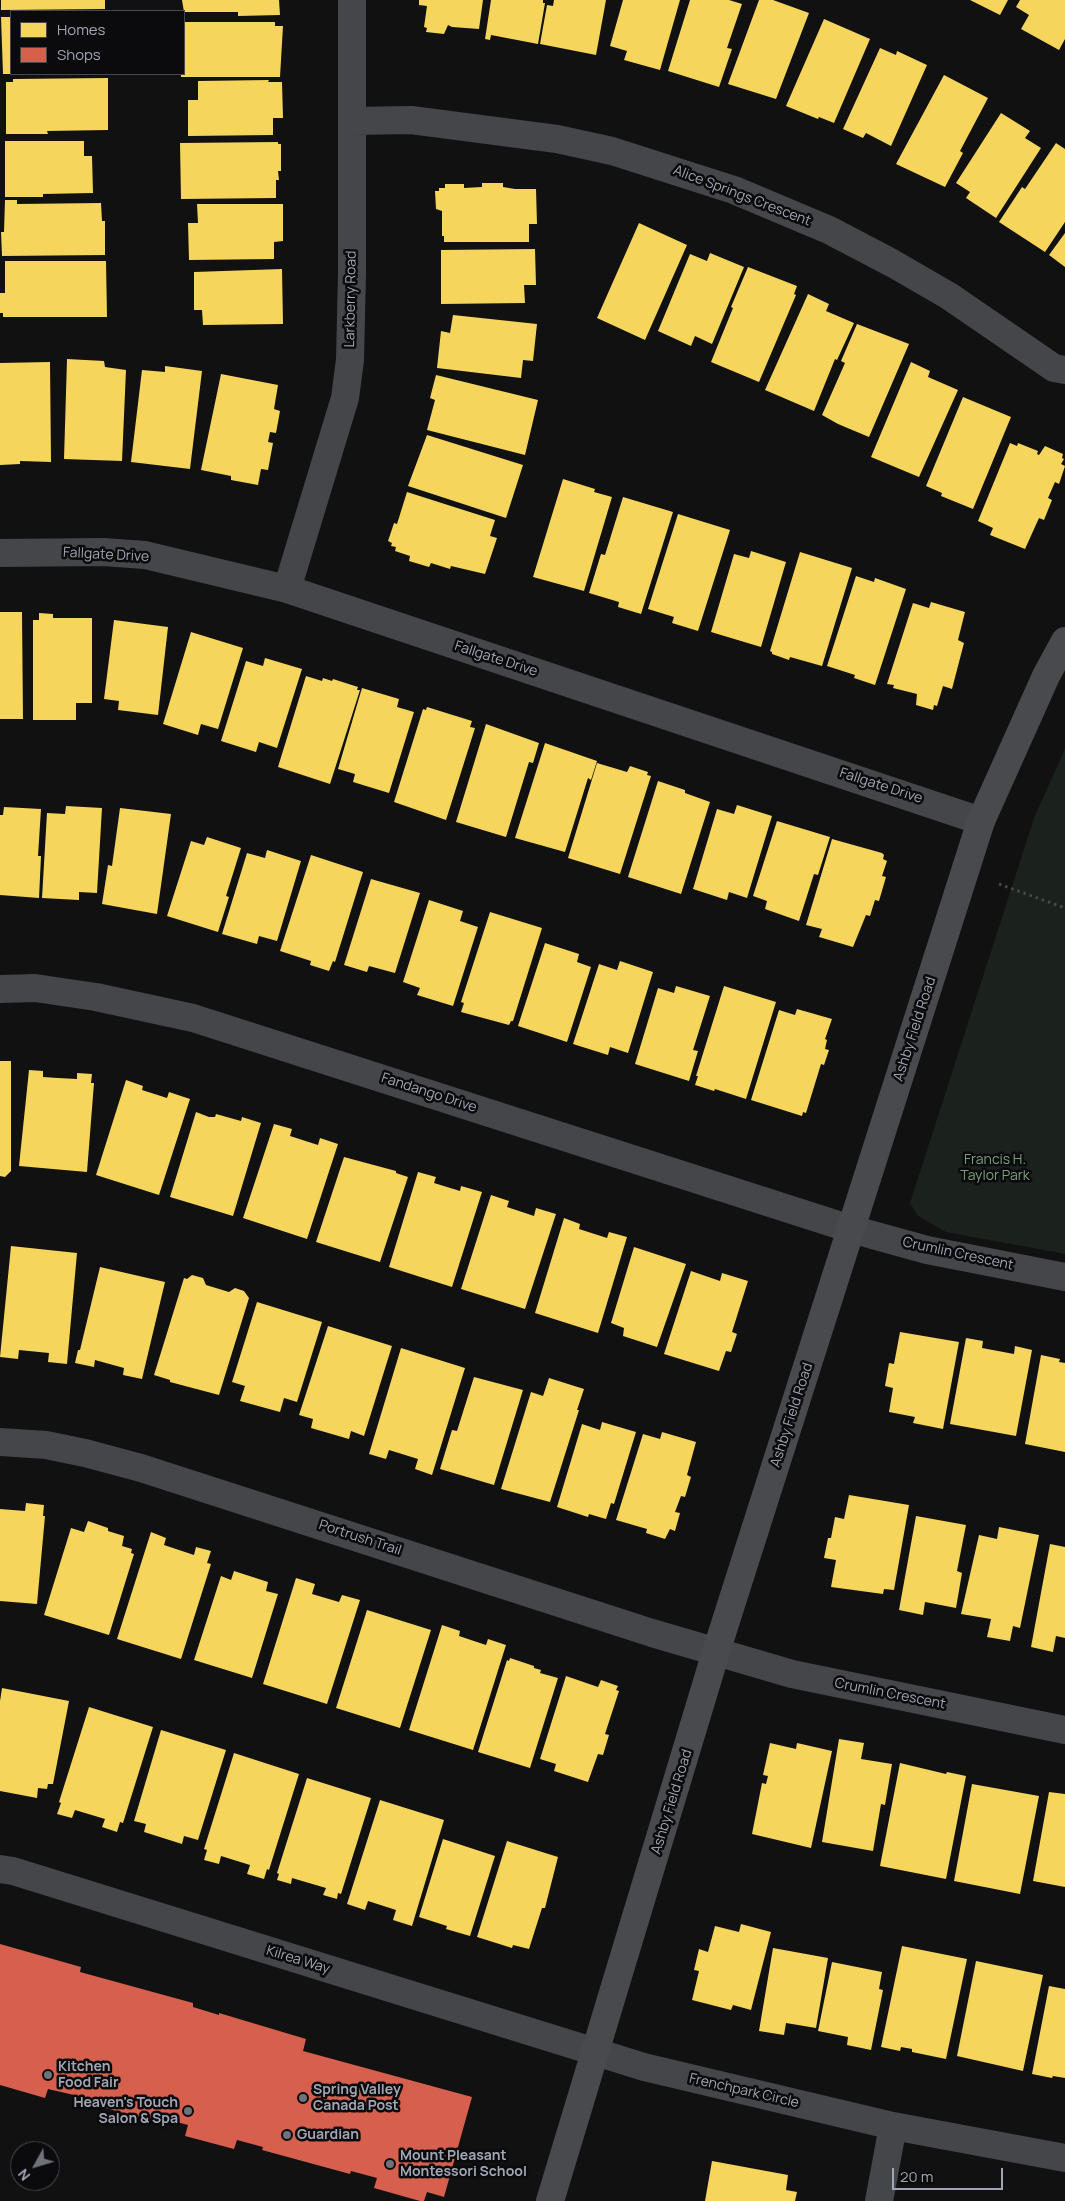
<!DOCTYPE html>
<style>
body{margin:0}
#map{position:relative;width:1065px;height:2201px;overflow:hidden;background:#111;font-family:Manrope,sans-serif}
canvas{display:block}
.legend{position:absolute;left:10px;top:10px;width:175px;height:65px;box-sizing:border-box;background:#0b0b0d;border:1px solid #47494f;margin:0;padding:6px 9px;list-style:none;font-size:15px;color:#a1a6b3}
.legend li{display:flex;align-items:center;gap:10px;height:25px}
.legend b{width:25px;border:1px solid #47494f}
.north{position:absolute;left:10px;top:2141px;width:50px;height:50px;box-sizing:border-box;background:#0b0b0d;border:1px solid #47494f;border-radius:50%;rotate:231deg;font-size:14px;font-weight:700;line-height:20px;text-align:center;color:#a1a6b3}
.north::after{content:'';display:block;margin:auto;width:18px;height:22px;background:#6f727a;clip-path:polygon(50% 0,100% 100%,50% 72%,0 100%)}
.scale{position:absolute;left:892px;top:2168px;width:111px;height:22px;box-sizing:border-box;border:2px solid #a1a6b3;border-top:0;padding-left:6px;font-size:15px;line-height:18px;white-space:nowrap;color:#a1a6b3;-webkit-text-stroke:4px #0b0b0d;paint-order:stroke}
</style>
<div id="map">
<canvas width="1065" height="2201"></canvas>
<ul class="legend">
<li><b style="height:14px;background:#f6d55c"></b>Homes</li>
<li><b style="height:14px;background:#d6604d"></b>Shops</li>
</ul>
<div class="north">N</div>
<div class="scale">20 m</div>
</div>
<script>
const g = document.querySelector('canvas').getContext('2d');
g.lineJoin = 'round';
function paint(path, color) { g.fillStyle = color; g.fill(path, 'evenodd'); }
const poly = rows => new Path2D(rows.map(r => 'M' + r).join(''));
function stroke(path, color, width, dash) { g.strokeStyle = color; g.lineWidth = width; g.lineCap = dash ? 'butt' : 'round'; g.setLineDash(dash || []); g.stroke(path); }
function write(font, color, halo, rows, align = 'center') {
  g.font = font + ' Manrope,sans-serif'; g.lineWidth = 5; g.setLineDash([]); g.textBaseline = 'middle'; g.strokeStyle = halo; g.fillStyle = color; for (const [text, x, y, turn = 0] of rows) {
    g.save(); g.translate(x, y); g.rotate((+turn || 0) * Math.PI / 180); g.textAlign = isNaN(turn) ? turn : align; if (halo) g.strokeText(text, 0, 0); g.fillText(text, 0, 0); g.restore();
  }
}
paint(poly([
 [1065,749,1065,1254,946,1232,918,1216,910,1203,1034,818]
]), '#1b211c');
paint(poly([
 [1,0,105,0,105,9,1,10],
 [182,0,279,0,280,15,238,16,238,12,184,12],
 [419,0,483,0,479,29,452,27,448,25,444,34,426,32,427,28,424,27,427,6,419,5],
 [491,0,543,0,543,3,545,3,538,44,491,35,490,40,485,39],
 [554,0,606,0,596,55,540,44,547,5,553,6],
 [623,0,680,0,660,70,624,60,627,51,610,46],
 [690,0,729,0,742,4,727,48,732,49,719,87,668,71],
 [759,0,773,0,809,13,776,99,728,84],
 [970,0,1008,0,1000,15],
 [1020,0,1065,0,1065,39,1059,50,1021,29,1029,15,1016,7],
 [1,17,11,17,11,74,3,74],
 [824,19,870,39,834,123,819,117,818,119,786,106],
 [184,22,275,22,275,26,283,26,280,77,181,77,181,74,184,74],
 [880,48,896,55,897,51,927,65,891,146,866,133,863,138,843,129],
 [944,75,988,98,960,151,963,153,945,187,896,164],
 [108,78,108,130,47,131,48,134,6,134,6,82,13,82,13,79],
 [269,80,268,82,282,82,283,118,273,118,273,135,188,136,188,100,198,100,198,81],
 [1001,113,1030,131,1025,138,1041,148,996,218,966,198,970,192,956,183],
 [5,141,84,141,84,156,92,156,93,193,43,194,43,197,5,197],
 [278,142,278,144,281,144,281,171,278,171,279,180,276,180,276,198,181,199,180,143],
 [1056,143,1065,149,1065,222,1045,252,999,222,1022,187,1025,189],
 [482,183,503,183,503,187,515,189,536,189,537,224,529,224,529,242,444,242,444,236,442,236,442,211,436,209,435,191,439,191,439,188,445,188,445,184,464,184,464,188,482,187],
 [5,200,17,200,17,204,101,203,102,221,105,221,105,255,2,256,1,232,4,232],
 [197,204,283,204,283,241,274,242,274,259,189,260,188,223,198,223],
 [639,223,687,245,645,340,597,318],
 [1065,233,1065,267,1049,255],
 [535,249,536,285,524,285,525,303,441,304,441,250],
 [710,253,744,267,712,344,695,336,691,346,658,331,690,254,707,261],
 [5,261,106,261,107,317,3,317,3,313,0,313,0,293,5,293],
 [748,267,797,286,794,294,796,295,759,382,711,362,733,308,731,307],
 [282,269,283,324,203,325,202,310,194,310,194,272],
 [808,294,829,304,826,311,854,323,837,360,835,359,814,411,765,390],
 [453,315,537,324,533,361,523,360,521,378,437,368,441,331,450,333],
 [857,324,909,344,869,437,838,424,822,415,845,363,841,361],
 [67,359,104,361,105,367,126,370,122,461,64,459],
 [50,362,51,462,20,461,20,464,0,465,0,363],
 [911,362,930,371,928,377,958,390,919,477,871,457],
 [165,366,202,371,190,469,131,462,142,370,165,372],
 [221,374,278,385,274,409,280,411,276,433,270,432,268,442,273,443,268,470,261,469,258,485,231,480,231,476,201,470],
 [436,375,538,400,525,455,427,430,435,400,430,398],
 [963,397,1011,417,973,509,941,496,942,493,926,486],
 [427,435,523,465,506,518,408,486],
 [1010,443,1017,446,1018,443,1038,451,1037,454,1039,455,1045,446,1063,454,1062,458,1064,459,1061,464,1065,466,1059,484,1055,482,1048,498,1052,500,1044,520,1039,518,1025,549,990,535,993,528,978,521],
 [563,479,595,489,594,492,612,497,584,591,533,577],
 [407,492,495,520,490,536,497,538,485,574,451,566,450,569,431,563,429,567,409,561,410,556,395,551,396,547,391,546,392,543,388,541,394,523,397,524],
 [623,497,673,512,641,614,618,607,619,602,589,593,601,554,605,555],
 [678,514,730,530,698,631,672,623,674,617,648,609],
 [751,551,786,562,761,647,711,632,734,554,749,558],
 [800,552,852,568,822,666,790,657,789,660,772,654,772,652,770,651],
 [856,576,874,582,875,578,906,589,875,685,854,678,855,675,827,666],
 [931,602,965,612,958,640,964,643,952,689,943,686,937,706,934,705,933,710,916,705,917,694,893,688,894,685,887,684,913,603,929,608],
 [0,612,22,612,23,719,0,719],
 [39,613,53,614,53,618,92,618,92,703,76,703,76,720,33,720,33,620,39,620],
 [114,620,168,627,158,715,118,710,119,701,104,699],
 [191,632,243,648,218,729,201,724,198,735,163,724],
 [265,658,302,669,277,748,259,742,256,752,221,741,246,661,263,666],
 [306,676,322,681,323,678,332,681,333,679,358,687,357,690,360,690,330,784,278,767],
 [362,688,399,699,397,707,414,712,389,793,353,782,355,774,338,769],
 [427,707,472,721,470,727,475,728,446,820,394,802,423,709,426,710],
 [486,724,539,743,533,763,529,762,506,837,456,822],
 [545,743,597,761,591,780,588,778,565,852,515,838],
 [597,763,627,772,630,766,648,772,647,775,651,776,620,874,568,858],
 [658,781,685,790,685,793,710,802,681,894,628,877],
 [737,805,772,816,747,898,729,892,727,900,693,889,717,809,734,814],
 [66,806,102,808,97,893,79,892,79,900,42,898,47,813,65,814],
 [4,807,41,809,38,856,41,856,39,898,0,895,0,815,3,815],
 [120,808,171,814,157,914,102,904,108,865,112,866],
 [777,821,830,837,818,875,814,874,799,921,765,909,767,901,753,896],
 [207,837,241,848,226,896,229,897,218,932,167,916,191,841,204,845],
 [832,839,882,853,884,855,883,859,887,861,882,876,886,877,879,901,875,900,870,916,866,915,853,947,819,937,822,929,806,925],
 [267,850,301,861,277,941,259,936,257,944,222,934,247,853,265,858],
 [311,855,363,872,335,962,333,961,329,971,310,965,311,961,280,951],
 [371,879,420,893,395,973,369,966,367,972,344,965],
 [429,900,463,911,460,921,478,927,453,1006,417,995,420,988,403,982],
 [490,912,542,928,513,1021,511,1021,509,1025,461,1012,464,1003,461,1002],
 [545,943,579,954,577,962,591,967,567,1042,518,1026],
 [620,961,653,972,628,1053,610,1047,608,1055,573,1044,599,964,617,970],
 [676,986,710,996,693,1050,698,1051,689,1081,635,1064,658,988,674,993],
 [724,986,776,1002,746,1099,715,1089,714,1091,695,1085,698,1076,696,1076],
 [797,1009,832,1019,825,1039,827,1040,825,1049,829,1050,824,1065,821,1064,806,1113,803,1112,802,1116,751,1100,779,1010,795,1015],
 [0,1061,11,1061,11,1171,5,1177,0,1176],
 [29,1070,43,1071,43,1077,58,1078,77,1079,77,1073,92,1074,91,1083,94,1083,87,1172,19,1166],
 [126,1080,143,1086,142,1090,167,1098,169,1092,190,1099,159,1195,96,1175],
 [196,1112,209,1117,215,1117,216,1114,241,1121,242,1117,261,1123,233,1216,170,1197],
 [274,1124,292,1129,290,1136,318,1145,320,1138,338,1144,307,1239,243,1218],
 [344,1157,396,1171,396,1173,408,1177,380,1262,316,1242],
 [418,1172,436,1177,434,1183,460,1191,461,1186,482,1192,452,1287,389,1267],
 [491,1195,509,1201,507,1207,534,1216,536,1208,556,1214,525,1309,461,1289],
 [564,1218,580,1224,579,1229,607,1238,609,1232,627,1237,598,1333,535,1313],
 [11,1246,77,1253,67,1364,48,1362,49,1353,19,1350,18,1359,0,1357],
 [634,1247,686,1264,657,1347,623,1336,624,1328,611,1323],
 [100,1267,165,1282,142,1379,123,1375,124,1368,95,1360,94,1367,75,1363,78,1350,80,1350],
 [691,1271,720,1281,722,1273,748,1281,732,1332,737,1334,731,1352,726,1351,719,1371,664,1354],
 [192,1275,203,1278,206,1285,229,1292,235,1288,244,1291,249,1298,219,1395,170,1382,170,1380,154,1375,184,1278,187,1279],
 [257,1302,322,1322,297,1402,284,1398,280,1412,240,1401,245,1386,232,1382],
 [328,1326,392,1346,364,1436,351,1431,349,1439,311,1428,313,1419,299,1415],
 [900,1332,959,1342,943,1429,913,1423,915,1417,889,1412,893,1388,885,1386,889,1363,894,1364],
 [966,1338,983,1341,982,1348,1014,1354,1015,1346,1032,1350,1016,1436,950,1424],
 [401,1348,465,1368,432,1475,415,1469,418,1459,389,1450,386,1459,369,1454],
 [1041,1355,1060,1359,1059,1362,1065,1363,1065,1452,1025,1444],
 [474,1377,523,1390,494,1485,440,1469,452,1430,457,1431],
 [549,1378,584,1389,577,1410,579,1410,550,1502,501,1489,531,1392,543,1396],
 [602,1422,636,1432,614,1504,611,1503,606,1519,589,1514,588,1517,557,1507,582,1424,600,1430],
 [662,1432,696,1442,687,1475,691,1477,685,1497,681,1496,675,1512,680,1513,675,1531,670,1529,665,1539,646,1533,647,1529,616,1520,643,1434,660,1439],
 [849,1495,909,1505,894,1590,884,1589,883,1594,831,1587,836,1560,824,1558,828,1538,831,1538,835,1517,844,1519],
 [26,1503,44,1505,43,1516,45,1516,37,1604,0,1601,0,1509,25,1511],
 [916,1516,966,1525,957,1571,962,1573,956,1608,925,1602,923,1615,899,1610],
 [88,1521,108,1528,108,1531,124,1536,122,1546,132,1549,131,1553,134,1554,109,1635,44,1615,71,1528,84,1532],
 [999,1527,1039,1535,1020,1628,1013,1626,1010,1641,987,1637,991,1619,961,1614,979,1535,997,1539],
 [151,1532,166,1538,164,1545,194,1555,196,1547,211,1551,207,1563,211,1564,181,1659,117,1639],
 [1050,1544,1065,1547,1065,1638,1056,1636,1053,1652,1031,1647],
 [234,1571,268,1582,266,1591,278,1594,252,1678,194,1660,221,1576,231,1580],
 [296,1578,315,1584,312,1594,339,1602,342,1595,360,1600,327,1704,263,1684],
 [367,1610,431,1630,400,1728,336,1708],
 [442,1625,460,1631,459,1636,486,1645,488,1639,506,1645,473,1750,409,1730],
 [510,1658,534,1666,534,1668,541,1670,540,1673,558,1678,530,1768,478,1752,507,1660,509,1661],
 [566,1676,598,1687,601,1680,618,1686,616,1690,619,1691,605,1734,609,1735,603,1755,598,1754,588,1782,554,1771,556,1764,540,1759],
 [2,1688,69,1701,53,1784,48,1784,47,1789,38,1788,37,1798,0,1791,0,1701],
 [89,1707,153,1727,123,1823,120,1822,117,1832,102,1827,105,1819,75,1810,72,1818,57,1814,61,1803,59,1802],
 [161,1730,226,1750,198,1840,184,1836,182,1844,144,1832,146,1824,134,1821],
 [839,1739,864,1743,861,1759,892,1764,885,1805,881,1804,873,1851,822,1842],
 [770,1743,796,1749,797,1743,832,1751,811,1848,752,1834,762,1783,766,1784,768,1776,763,1775],
 [234,1753,299,1774,269,1870,267,1869,264,1879,247,1874,250,1865,221,1856,219,1864,204,1860,207,1850,204,1849],
 [900,1763,946,1774,947,1772,966,1776,946,1879,880,1866],
 [307,1778,371,1798,341,1894,338,1893,337,1899,323,1895,326,1888,292,1878,291,1884,277,1880,279,1874,277,1873],
 [972,1784,1039,1796,1020,1894,954,1881],
 [1049,1792,1065,1794,1065,1887,1033,1881],
 [380,1800,444,1820,412,1926,393,1920,396,1910,368,1901,365,1910,347,1904],
 [443,1839,495,1856,470,1936,446,1929,447,1926,419,1917],
 [507,1841,558,1857,545,1908,542,1908,529,1949,513,1945,512,1948,477,1937],
 [741,1924,771,1932,751,2010,733,2005,731,2010,692,2000,699,1971,694,1970,699,1949,708,1952,715,1926,739,1932],
 [902,1946,967,1959,946,2059,912,2052,912,2049,901,2047,900,2051,881,2047],
 [773,1948,828,1958,816,2028,786,2023,784,2035,759,2031],
 [976,1961,1043,1975,1023,2071,957,2056],
 [832,1962,882,1972,879,1989,883,1990,871,2050,847,2045,848,2037,818,2031],
 [1049,1986,1065,1989,1065,2078,1053,2076,1052,2078,1032,2074],
 [712,2161,788,2175,786,2190,797,2192,795,2201,705,2201]
]), '#f6d55c');
paint(poly([
 [0,1944,81,1967,80,1972,193,2003,193,2007,219,2015,219,2013,306,2039,303,2051,472,2097,444,2197,427,2192,424,2201,420,2201,374,2188,377,2178,351,2171,350,2174,262,2150,263,2147,237,2140,234,2149,185,2136,188,2125,161,2118,160,2123,73,2099,74,2095,48,2089,45,2098,0,2085]
]), '#d6604d');
stroke(poly([
 [999,884,1065,908]
]), '#47484c', 3, [2.5, 4]);
stroke(poly([
 [352,121,411,120,557,139,612,151,734,190,829,230,892,263,949,296,1054,368,1065,370],
 [0,553,103,552,145,555,287,589,981,821],
 [287,589,345,398,350,360,352,273,352,0],
 [0,989,35,988,96,997,193,1018,851,1229,927,1250,1065,1277],
 [0,1442,46,1445,85,1453,141,1468,652,1633,792,1674,1065,1730],
 [0,1869,13,1871,644,2067,893,2126,1065,2158],
 [879,2201,893,2126]
]), '#45464a', 28);
stroke(poly([
 [550,2201,716,1652,981,821,1046,676,1065,641]
]), '#494a4e', 28);
for (const [x, y, r, color] of [
 [48,2075,5,"#6f727a"],
 [303,2098,5,"#6f727a"],
 [188,2111,5,"#6f727a"],
 [287,2135,5,"#6f727a"],
 [390,2164,5,"#6f727a"]
]) { const dot = new Path2D(); dot.arc(x, y, r, 0, 2 * Math.PI); g.fillStyle = color; g.fill(dot); stroke(dot, '#0b0b0d', 2); }
write('14px', '#a1a6b3', '#0b0b0d', [
 ["Alice Springs Crescent",742,196,21],
 ["Larkberry Road",351,299,-89],
 ["Fallgate Drive",106,555,3],
 ["Fallgate Drive",496,659,18],
 ["Fallgate Drive",881,786,18],
 ["Ashby Field Road",915,1029,-72],
 ["Fandango Drive",429,1093,18],
 ["Crumlin Crescent",958,1254,12],
 ["Ashby Field Road",792,1415,-72],
 ["Portrush Trail",360,1538,18],
 ["Crumlin Crescent",890,1694,11],
 ["Ashby Field Road",672,1802,-73],
 ["Kilrea Way",298,1960,17],
 ["Frenchpark Circle",744,2091,13]
]);
write('14px', '#779f7b', '#0b0b0d', [
 ["Francis H.",995,1160],
 ["Taylor Park",995,1176]
]);
write('bold 14px', '#a1a6b3', '#0b0b0d', [
 ["Kitchen",58,2067],
 ["Food Fair",58,2083],
 ["Spring Valley",313,2090],
 ["Canada Post",313,2106],
 ["Heaven's Touch",178,2103,"right"],
 ["Salon & Spa",178,2119,"right"],
 ["Guardian",297,2135],
 ["Mount Pleasant",400,2156],
 ["Montessori School",400,2172]
], 'left');
</script>
